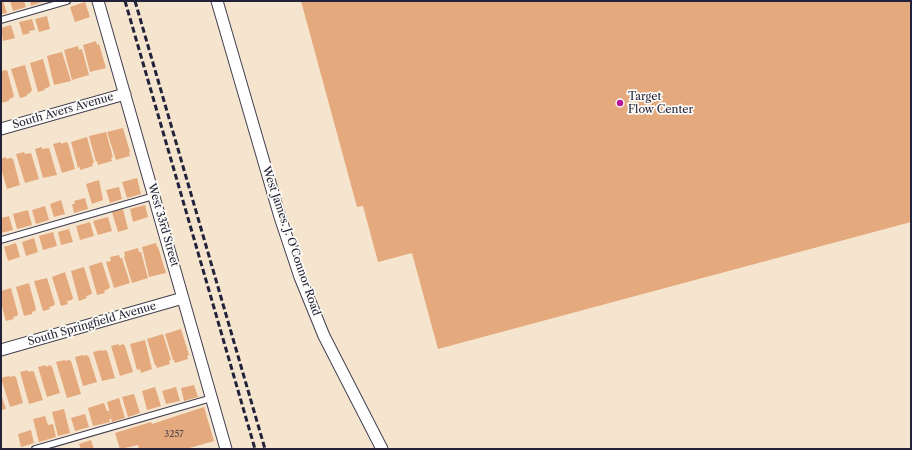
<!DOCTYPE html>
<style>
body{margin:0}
#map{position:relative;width:912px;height:450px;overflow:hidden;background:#f6e5ce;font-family:"Libre Caslon Text",serif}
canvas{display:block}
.frame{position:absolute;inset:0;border:2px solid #22223b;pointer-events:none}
</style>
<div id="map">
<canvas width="912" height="450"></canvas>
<div class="frame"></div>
</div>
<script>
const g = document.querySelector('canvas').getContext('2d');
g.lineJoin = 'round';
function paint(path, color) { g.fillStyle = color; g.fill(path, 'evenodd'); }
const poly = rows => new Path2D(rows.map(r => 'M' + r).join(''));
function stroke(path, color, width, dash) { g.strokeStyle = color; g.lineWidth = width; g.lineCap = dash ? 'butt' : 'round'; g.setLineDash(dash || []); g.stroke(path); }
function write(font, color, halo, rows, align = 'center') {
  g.font = font + ' "Libre Caslon Text",serif'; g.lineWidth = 3.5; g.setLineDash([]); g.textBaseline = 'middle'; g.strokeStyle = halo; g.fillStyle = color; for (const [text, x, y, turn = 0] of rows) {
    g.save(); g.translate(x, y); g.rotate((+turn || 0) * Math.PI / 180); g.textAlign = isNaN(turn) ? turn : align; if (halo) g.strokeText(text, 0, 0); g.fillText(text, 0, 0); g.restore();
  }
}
paint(poly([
 [1,1,3,1,7,13,1,14],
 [10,1,24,1,26,7,13,11],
 [30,1,45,1,31,6],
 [301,1,911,1,911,222,438,349,412,253,378,262,363,206,357,207],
 [85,2,90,17,75,22,70,7],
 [47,16,50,29,39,32,35,19],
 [32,19,35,30,29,31,30,33,23,35,19,22],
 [11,25,15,38,3,41,1,28],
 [96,41,97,45,99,44,106,68,90,72,83,45],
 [78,46,79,50,82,49,89,75,72,80,64,50],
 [62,52,71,81,54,85,47,56],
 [43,59,50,85,49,87,44,89,45,90,38,92,30,63],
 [25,65,32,90,30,93,27,94,27,96,20,98,11,69],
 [7,70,14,96,12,98,9,99,9,101,1,103,1,71],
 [123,128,130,152,129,153,130,156,116,160,107,132],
 [106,132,113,157,111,158,112,161,98,165,97,161,96,162,89,136],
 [87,137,94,163,92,163,93,166,80,170,80,167,78,168,71,142],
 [61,142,61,144,66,142,68,143,75,169,62,173,53,144],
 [42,147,42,149,49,148,57,175,43,178,35,149],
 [24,152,25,154,31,153,39,179,25,183,16,154],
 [6,157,6,159,11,158,13,159,20,185,7,189,1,168,1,159],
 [137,178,141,194,127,198,122,182],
 [99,180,103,200,92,204,86,184],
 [119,187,122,199,110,203,106,190],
 [85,198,88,209,74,213,72,204,75,204,74,201],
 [61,200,65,214,54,217,50,204],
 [145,205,148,217,133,222,130,209],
 [45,206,49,220,36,224,32,210],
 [123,209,128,229,118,232,112,212],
 [28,210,32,225,17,229,13,214],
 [9,216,13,230,1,233,1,218],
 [108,217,112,231,98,235,93,221],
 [90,222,94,236,80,240,76,226],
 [69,229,73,242,61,245,58,232],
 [53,232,57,246,43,250,39,236],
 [34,238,38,252,26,256,22,242],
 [16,243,20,257,8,261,4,247],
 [156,243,157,247,158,247,166,273,149,277,142,247],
 [138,248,139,252,141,252,148,278,132,283,124,257,125,256,124,252],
 [119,255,120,258,122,258,130,283,114,288,106,262,111,261,110,257],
 [102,262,110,287,108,289,104,291,105,293,97,295,89,266],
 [84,267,92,293,90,295,86,296,87,298,79,301,71,271],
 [65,272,73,298,72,300,67,301,68,304,61,306,52,277],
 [47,278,55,304,53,306,49,307,50,309,43,311,34,281],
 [29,283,36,309,35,311,32,312,32,314,24,316,16,287],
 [11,288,18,314,17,316,13,317,14,319,6,321,1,303,1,291],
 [181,329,189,355,187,356,188,359,175,363,174,360,173,360,165,334],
 [163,334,171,360,169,361,170,364,157,368,156,365,155,365,147,339],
 [145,340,152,369,141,373,140,369,137,370,130,344],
 [119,344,119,346,123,344,125,346,133,372,120,376,111,346],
 [101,350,101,351,105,350,107,351,115,378,102,381,93,352],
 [83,355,83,356,87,355,89,357,97,382,83,386,75,357],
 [65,360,65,361,69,360,71,361,81,394,67,398,56,362],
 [46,365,46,367,50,365,52,367,60,393,47,397,38,367],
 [28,370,28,372,32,371,34,372,43,400,29,404,20,372],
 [9,376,9,377,14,376,16,377,23,403,10,407,1,378],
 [194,385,198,397,184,401,181,388],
 [155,387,161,406,147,410,142,391],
 [176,387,180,401,166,404,162,391],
 [1,394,6,409,1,410],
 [134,394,140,413,128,417,122,397],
 [119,398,125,418,112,422,107,402],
 [104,403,107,411,109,411,111,419,109,419,110,422,93,426,88,408],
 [204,407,214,441,186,449,139,449,138,445,120,449,115,433,151,422,152,424],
 [64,409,70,433,58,436,52,412],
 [85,414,89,427,75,431,71,418],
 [45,416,48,425,53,424,56,437,39,442,33,419],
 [31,430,34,443,21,447,18,434],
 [91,440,94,449,81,449,79,444]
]), '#e4a97c');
const lane = poly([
 [1,20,67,1],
 [1,240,154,196],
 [35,449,212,398]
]);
const street = poly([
 [98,1,226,449],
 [217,1,280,217,300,277,324,336,382,449],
 [1,129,125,94],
 [1,350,183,298]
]);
stroke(lane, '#423f51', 8);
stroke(street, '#423f51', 13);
stroke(lane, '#fff', 5.5);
stroke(street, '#fff', 11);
stroke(poly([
 [125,1,255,449],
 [135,1,265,449]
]), '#22223b', 3, [6, 3]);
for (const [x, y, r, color] of [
 [620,103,4,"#b5179e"]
]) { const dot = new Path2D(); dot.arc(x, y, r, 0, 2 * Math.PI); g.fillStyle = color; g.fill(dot); stroke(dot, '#fdfcf7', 1.5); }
write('9px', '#52444b', null, [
 ["3257",174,434]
]);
write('11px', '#22223b', '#fdfcf7', [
 ["Target",628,97],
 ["Flow Center",628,110]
], 'left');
write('11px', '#22223b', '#fdfcf7', [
 ["South Avers Avenue",63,111,-16],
 ["West 33rd Street",163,225,74],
 ["West James. J. O'Connor Road",291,241,71],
 ["South Springfield Avenue",92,324,-16]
]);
</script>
